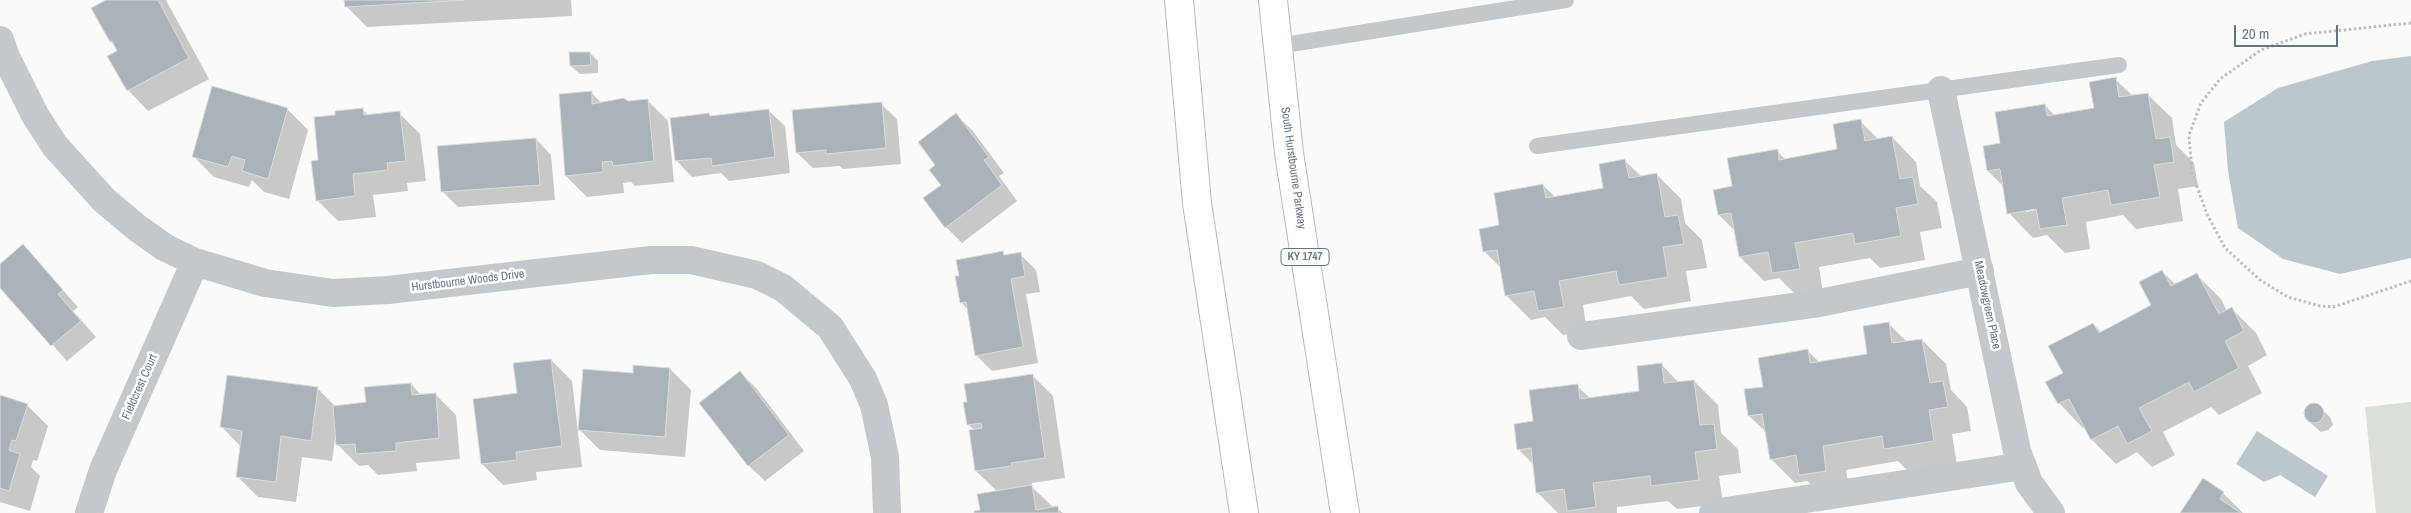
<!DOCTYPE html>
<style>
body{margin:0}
#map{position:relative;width:2411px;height:513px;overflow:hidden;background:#fafaf8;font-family:"Archivo Narrow",sans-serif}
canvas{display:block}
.scale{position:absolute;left:2234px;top:25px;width:104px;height:22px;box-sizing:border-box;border:2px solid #657683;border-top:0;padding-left:6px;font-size:15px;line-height:18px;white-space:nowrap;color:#657683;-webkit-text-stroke:4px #fff;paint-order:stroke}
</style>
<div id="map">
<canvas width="2411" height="513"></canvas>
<div class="scale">20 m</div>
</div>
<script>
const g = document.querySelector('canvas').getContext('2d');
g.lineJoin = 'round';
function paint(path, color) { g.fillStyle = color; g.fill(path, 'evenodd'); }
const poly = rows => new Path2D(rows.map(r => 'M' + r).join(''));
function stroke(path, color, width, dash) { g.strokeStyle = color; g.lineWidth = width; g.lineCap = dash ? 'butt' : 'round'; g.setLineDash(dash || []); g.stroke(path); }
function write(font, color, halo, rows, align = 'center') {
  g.font = font + ' "Archivo Narrow",sans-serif'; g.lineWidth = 5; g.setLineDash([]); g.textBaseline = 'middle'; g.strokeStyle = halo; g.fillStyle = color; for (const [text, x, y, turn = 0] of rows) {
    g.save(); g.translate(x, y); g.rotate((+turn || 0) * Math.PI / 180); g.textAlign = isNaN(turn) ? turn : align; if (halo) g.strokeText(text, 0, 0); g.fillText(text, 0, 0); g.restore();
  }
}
paint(poly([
 [2411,402,2411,513,2376,513,2365,407]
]), '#dadfd7');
paint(poly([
 [2411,56,2411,258,2340,274,2283,259,2238,228,2228,171,2224,122,2278,88,2372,61],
 [2257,431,2328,476,2315,497,2280,475,2264,482,2236,464]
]), '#bbc7cb');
paint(poly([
 [108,0,166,0,209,79,148,111,128,90,119,51,111,42],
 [346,0,571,0,572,16,367,27,346,6],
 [590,53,598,61,598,73,580,74,571,66],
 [2115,79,2133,96,2147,94,2172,118,2176,145,2194,163,2198,186,2178,189,2183,221,2136,229,2123,215,2086,222,2090,249,2065,253,2047,235,2033,238,2009,213,2004,187,1988,171,2002,144,2045,105,2055,116,2095,109],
 [2042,207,2042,209,2026,212,2026,209],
 [591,92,602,104,647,100,668,121,674,182,635,186,631,182,623,183,624,193,587,197,566,176],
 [881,104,897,119,901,164,843,169,840,166,813,168,797,153],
 [287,109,308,130,289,199,264,192,252,180,249,187,214,177,193,156],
 [362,109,369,116,399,113,420,134,426,181,407,183,408,191,373,195,376,217,338,221,317,200,320,161,337,116],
 [769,111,785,126,790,173,729,181,721,173,692,177,677,161,671,119,709,115,711,117],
 [956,115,972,130,1004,173,999,176,1017,201,962,243,946,227,943,185,937,166],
 [1860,121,1879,140,1892,137,1916,162,1920,186,1937,202,1942,228,1920,232,1925,260,1880,268,1870,258,1819,267,1823,293,1798,297,1779,278,1764,281,1740,257,1735,231,1719,215,1734,187,1777,151,1786,160,1838,150],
 [536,139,551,155,555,200,458,207,442,191],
 [1625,161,1642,177,1657,175,1681,199,1685,223,1702,240,1707,268,1686,271,1691,301,1644,309,1631,296,1583,305,1587,331,1563,335,1545,317,1531,320,1506,295,1502,269,1484,251,1501,226,1543,185,1556,198,1605,189],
 [23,246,78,307,73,311,96,337,67,361,0,286,0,265],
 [1002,253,1006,256,1020,254,1036,270,1040,292,1026,294,1038,363,992,371,976,355,968,310,961,302],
 [2162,271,2176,285,2196,274,2221,299,2227,311,2232,309,2256,333,2267,355,2248,366,2262,393,2219,415,2211,407,2163,432,2175,455,2152,467,2137,452,2116,464,2092,440,2085,427,2083,428,2059,403,2064,373,2093,324,2102,333,2153,306],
 [1888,323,1907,342,1922,340,1946,364,1951,390,1967,407,1971,431,1952,434,1957,465,1909,472,1898,461,1846,470,1850,495,1824,498,1807,481,1795,483,1771,459,1767,433,1749,416,1764,388,1807,350,1820,363,1868,355],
 [551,360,572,381,582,467,536,472,537,480,503,485,482,464,518,394],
 [1661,364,1679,383,1694,381,1718,405,1721,433,1738,449,1741,473,1719,476,1723,504,1677,509,1668,501,1617,507,1617,513,1558,513,1537,492,1534,465,1518,449,1534,422,1577,386,1590,398,1641,392],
 [670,369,691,390,685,457,600,450,579,429,634,374],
 [740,372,756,388,804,451,765,481,749,466,701,403],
 [1032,375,1053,396,1065,478,1032,483,1032,487,1053,507,1057,508,1063,513,975,513,982,511,998,492,976,471,974,430,968,424],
 [228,377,318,389,336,407,367,403,411,384,422,396,435,394,456,415,460,459,416,463,417,471,378,475,368,465,359,466,338,445,336,433,332,461,302,457,296,502,258,497,237,476,241,447,222,427],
 [0,396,27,405,48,426,37,461,33,460,31,467,40,476,30,511,0,502],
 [2315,404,2330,417,2333,425,2328,430,2321,432,2307,420,2304,412,2307,406],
 [2203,480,2223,493,2243,513,2182,513]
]), '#0003');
const building = poly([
 [106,0,158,0,189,58,127,91,107,56,117,51,112,41,110,42,91,8,106,0],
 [344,0,465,0,345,7,344,0],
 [569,52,590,52,591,65,570,66,569,52],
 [2116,77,2119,97,2148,93,2156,139,2170,137,2174,162,2154,165,2160,197,2111,205,2108,190,2062,198,2067,225,2040,229,2036,209,2007,214,2000,169,1987,171,1983,146,2000,143,1995,112,2045,104,2047,116,2094,108,2089,82,2116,77],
 [212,86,288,108,268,179,242,171,245,160,232,156,228,167,192,157,212,86],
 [592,91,592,104,624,98,628,101,648,99,654,161,613,166,612,161,602,162,603,172,565,176,559,94,592,91],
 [882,102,886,148,826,154,826,150,796,153,792,110,882,102],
 [363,108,364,115,400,111,406,161,387,163,388,170,353,174,355,196,316,201,311,161,318,160,314,117,335,115,335,111,363,108],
 [769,109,775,157,712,166,711,158,675,161,670,118,709,113,710,116,769,109],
 [956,113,989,157,984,160,1002,185,945,228,923,198,941,185,929,170,935,165,918,142,956,113],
 [1861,119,1865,141,1892,136,1900,179,1913,177,1918,204,1896,208,1901,236,1855,244,1853,233,1795,243,1800,269,1772,273,1768,252,1739,257,1731,213,1718,215,1713,190,1732,186,1727,158,1778,149,1779,160,1837,149,1833,124,1861,119],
 [536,138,540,185,441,192,437,146,536,138],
 [1625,159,1629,178,1657,173,1665,217,1678,215,1684,244,1663,247,1668,277,1619,285,1616,271,1559,281,1564,307,1538,311,1534,291,1505,296,1497,250,1483,252,1479,229,1499,225,1494,193,1543,184,1546,198,1603,188,1599,164,1625,159],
 [23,244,63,290,58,294,81,321,51,346,0,288,0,264,23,244],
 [1003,251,1004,255,1021,252,1025,276,1011,279,1023,347,975,356,966,302,960,303,955,276,959,276,956,260,1003,251],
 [2162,270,2171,286,2197,273,2219,314,2232,307,2244,331,2225,341,2239,368,2194,392,2189,382,2139,408,2152,431,2127,444,2118,426,2091,440,2069,399,2058,404,2045,382,2063,373,2048,346,2093,323,2099,333,2151,305,2139,282,2162,270],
 [1889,322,1892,343,1922,339,1930,383,1943,381,1948,407,1929,410,1934,441,1884,449,1882,436,1823,446,1826,471,1799,475,1796,455,1770,460,1762,414,1748,416,1744,389,1763,387,1758,358,1808,349,1810,363,1867,354,1863,326,1889,322],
 [551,359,562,446,516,452,517,460,481,464,473,399,517,393,513,363,551,359],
 [1662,363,1664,383,1694,380,1700,425,1714,424,1717,449,1695,452,1699,480,1651,486,1650,476,1593,483,1596,507,1567,511,1564,489,1536,493,1531,448,1517,450,1514,424,1533,421,1529,390,1578,384,1580,399,1639,391,1637,366,1662,363],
 [633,365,670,368,665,437,578,430,583,369,633,373,633,365],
 [740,371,789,435,748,466,699,403,740,371],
 [1033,374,1045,458,1011,463,1012,466,975,471,969,430,982,428,981,423,967,425,963,402,967,402,964,384,1033,374],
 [227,375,318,387,311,441,281,436,276,482,236,477,242,431,220,427,227,375],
 [411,383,412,395,436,393,439,438,396,443,396,451,356,454,355,444,336,445,333,406,366,402,364,387,411,383],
 [0,395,28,404,16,441,12,440,9,450,20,454,9,491,0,488,0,395],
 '2304 413a10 10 0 1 1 20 0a10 10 0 1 1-20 0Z',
 [2203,478,2224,492,2220,499,2241,513,2180,513,2203,478],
 [1032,485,1036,510,1058,506,1059,513,974,513,974,511,980,510,977,494,1032,485]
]);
paint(building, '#aab3b9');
stroke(building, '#dcdcda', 1);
const primary = poly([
 [1179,0,1197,203,1244,513],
 [1273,0,1289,153,1345,513]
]);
stroke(primary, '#b5babe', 30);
stroke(poly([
 [2411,23,2305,34,2261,50,2220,79,2201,103,2189,135,2192,173,2207,214,2225,248,2260,280,2288,297,2320,306,2333,307,2411,281]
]), '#bbbfc2', 3, [2.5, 2.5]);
stroke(poly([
 [1278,46,1566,0],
 [1537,146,2119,65]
]), '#c3c8cc', 16);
stroke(poly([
 [0,40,6,57,35,115,55,146,104,200,136,227,164,247,195,262,265,283,333,293,388,290,651,260,691,260,757,275,783,288,830,327,863,379,874,405,885,457,887,513],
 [1941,90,2017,451,2029,483,2051,513],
 [1581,336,1814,304,1980,271],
 [89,513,103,470,195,262],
 [1713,513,2023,466]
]), '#c3c8cc', 28);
stroke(primary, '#fff', 28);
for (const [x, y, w] of [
 [1305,257,48]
]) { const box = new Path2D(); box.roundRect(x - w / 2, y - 8.5, w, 17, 4); g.fillStyle = '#fff'; g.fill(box); stroke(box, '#657683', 1); }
write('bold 11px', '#657683', null, [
 ["KY 1747",1305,257]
]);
write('12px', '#657683', '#fff', [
 ["South Hurstbourne Parkway",1293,168,82],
 ["Hurstbourne Woods Drive",468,281,-7],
 ["Meadowgreen Place",1987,305,78],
 ["Fieldcrest Court",140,387,-66]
]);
</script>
